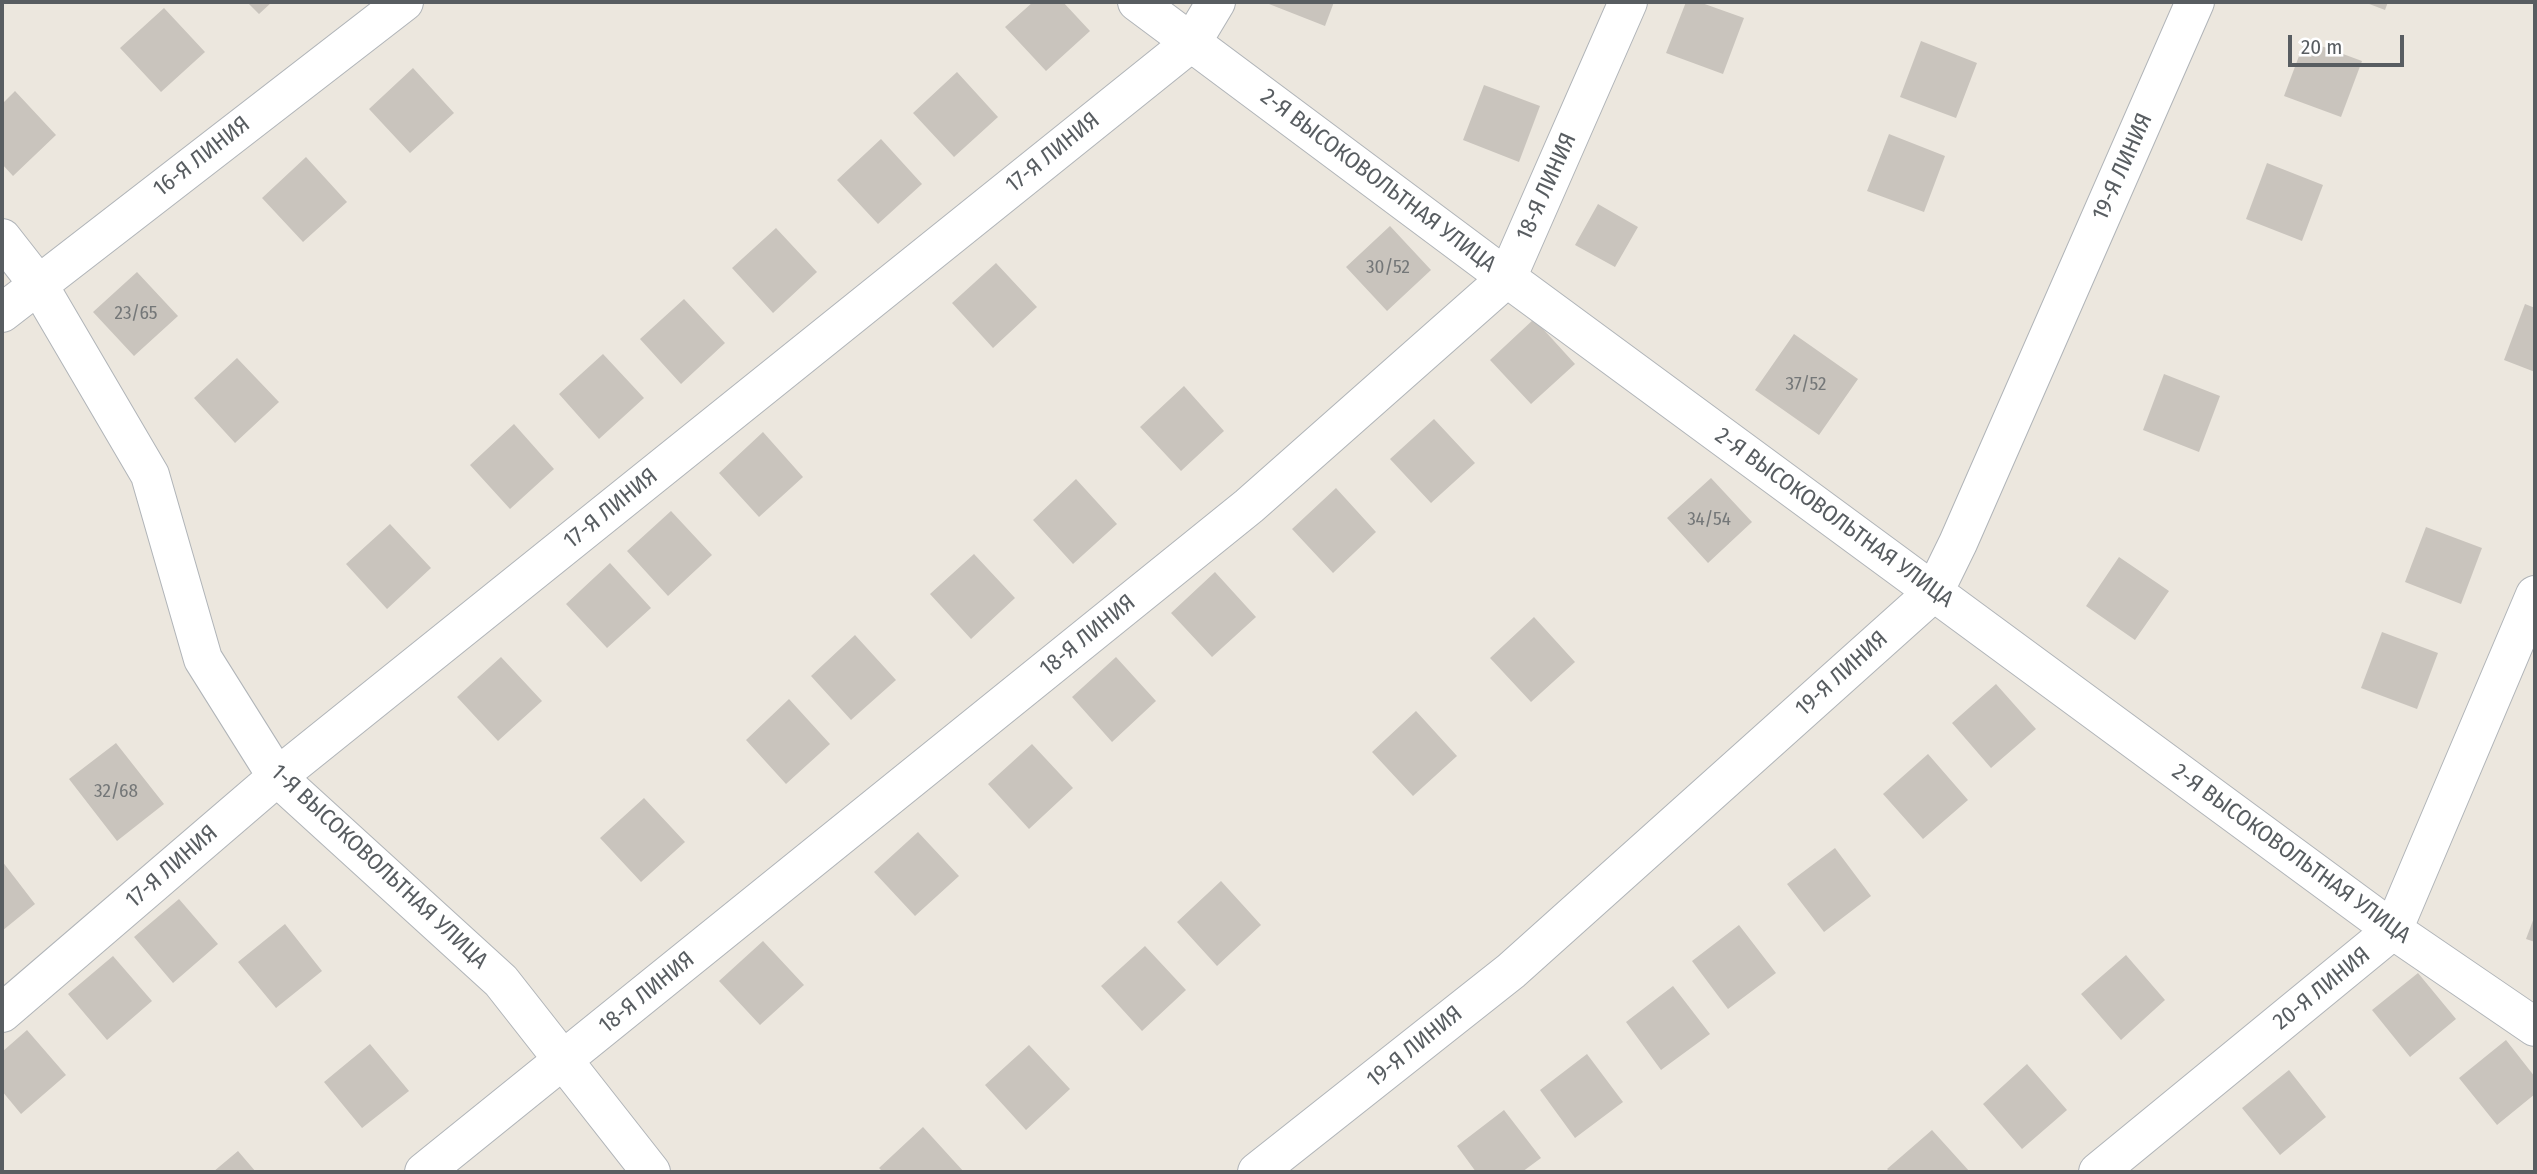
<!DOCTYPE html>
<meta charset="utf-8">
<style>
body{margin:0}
#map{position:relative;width:2537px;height:1174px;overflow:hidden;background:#ece7de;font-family:"Fira Sans Condensed",sans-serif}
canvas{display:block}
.frame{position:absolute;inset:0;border:4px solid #585d61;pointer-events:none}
.scale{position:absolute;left:2288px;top:35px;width:116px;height:32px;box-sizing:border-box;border:4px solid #585d61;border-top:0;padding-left:9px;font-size:21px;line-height:24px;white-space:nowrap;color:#585d61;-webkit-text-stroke:5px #fff;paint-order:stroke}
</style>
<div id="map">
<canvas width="2537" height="1174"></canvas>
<div class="frame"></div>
<div class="scale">20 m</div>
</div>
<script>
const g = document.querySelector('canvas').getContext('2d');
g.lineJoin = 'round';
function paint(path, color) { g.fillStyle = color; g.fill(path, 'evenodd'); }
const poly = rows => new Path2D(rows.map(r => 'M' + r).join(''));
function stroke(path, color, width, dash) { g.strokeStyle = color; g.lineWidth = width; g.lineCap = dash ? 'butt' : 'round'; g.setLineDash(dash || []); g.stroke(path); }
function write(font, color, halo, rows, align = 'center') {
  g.font = font + ' "Fira Sans Condensed",sans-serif'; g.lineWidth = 5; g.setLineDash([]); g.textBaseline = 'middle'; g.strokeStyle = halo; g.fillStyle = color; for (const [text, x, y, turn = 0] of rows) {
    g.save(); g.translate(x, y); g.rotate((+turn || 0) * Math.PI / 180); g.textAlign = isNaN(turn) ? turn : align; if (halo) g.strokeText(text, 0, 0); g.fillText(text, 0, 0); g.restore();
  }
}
paint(poly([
 [247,2,272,2,259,14],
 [1033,2,1063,2,1090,31,1046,71,1005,27],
 [1270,2,1334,2,1325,26,1269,4],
 [1686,2,1699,2,1744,18,1723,74,1666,53],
 [2364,2,2388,2,2385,10],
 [164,8,205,52,161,92,120,48],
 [2305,40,2362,61,2341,117,2284,96],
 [1921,41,1977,63,1956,118,1900,97],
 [413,68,454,113,410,153,369,109],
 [957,72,998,117,954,157,913,113],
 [1484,85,1540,106,1519,162,1463,140],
 [15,91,56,135,13,176,2,164,2,104],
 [1889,134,1945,156,1924,212,1867,191],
 [881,139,922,184,878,224,837,180],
 [306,157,347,202,303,242,262,198],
 [2267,163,2323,185,2302,241,2246,219],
 [1598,204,1638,227,1615,267,1575,245],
 [1390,226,1431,270,1387,311,1346,267],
 [776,228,817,272,773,313,732,268],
 [996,263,1037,307,993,348,952,303],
 [137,272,178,316,134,356,93,312],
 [684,299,725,343,681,384,640,339],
 [2525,304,2535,308,2535,372,2504,360],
 [1534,319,1575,364,1531,404,1490,360],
 [1794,334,1858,379,1819,435,1755,390],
 [603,354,644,398,599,439,559,394],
 [237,358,279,402,235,443,194,398],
 [2164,374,2220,396,2199,452,2143,430],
 [1184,386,1224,431,1181,471,1140,427],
 [1434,419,1475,463,1431,503,1390,459],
 [514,424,554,469,510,509,470,465],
 [763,432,803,477,759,517,719,473],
 [1711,478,1752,522,1708,563,1667,518],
 [1076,479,1117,524,1073,564,1033,520],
 [1336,488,1376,532,1333,573,1292,529],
 [671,511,712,555,668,596,627,551],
 [390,524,431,568,387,609,346,564],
 [2426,527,2482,548,2461,604,2405,582],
 [974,554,1015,598,971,639,930,594],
 [2119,557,2169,591,2135,640,2086,606],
 [610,563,651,608,607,648,566,604],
 [1215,572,1256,617,1212,657,1171,613],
 [1534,617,1575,662,1531,702,1490,658],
 [2382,632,2438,653,2417,709,2361,688],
 [855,635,896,680,851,720,811,676],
 [501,657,542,701,498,741,457,697],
 [1116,657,1156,701,1112,742,1072,697],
 [1996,684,2036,729,1991,768,1952,723],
 [789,699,830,744,786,784,746,740],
 [1416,711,1457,756,1413,796,1372,752],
 [116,743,164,804,117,841,69,779],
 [1032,744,1073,788,1029,829,988,784],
 [1928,754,1968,800,1923,839,1883,794],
 [644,798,685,842,641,882,600,838],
 [918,832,959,876,915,916,874,872],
 [1835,848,1871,896,1824,932,1787,884],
 [2,861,35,904,2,931],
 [1221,881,1261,925,1217,966,1177,922],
 [179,899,218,944,173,983,134,937],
 [2535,915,2535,942,2526,939],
 [285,924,322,971,276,1008,238,962],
 [1739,925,1776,973,1728,1009,1692,961],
 [763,941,804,985,760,1025,719,981],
 [1145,946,1186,990,1142,1031,1101,986],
 [2126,955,2165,1000,2121,1040,2081,994],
 [113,956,152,1001,107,1040,68,994],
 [2418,973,2456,1019,2410,1057,2372,1010],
 [1673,986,1710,1034,1661,1070,1626,1022],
 [27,1030,66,1075,21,1114,2,1091,2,1052],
 [2506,1040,2535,1077,2535,1094,2497,1125,2459,1078],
 [370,1044,409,1091,362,1128,324,1082],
 [1029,1045,1070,1089,1026,1130,985,1085],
 [1587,1054,1623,1102,1575,1138,1540,1090],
 [2027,1064,2067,1110,2022,1149,1983,1104],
 [2289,1070,2326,1117,2280,1155,2242,1108],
 [1504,1110,1541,1158,1522,1172,1476,1172,1457,1146],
 [923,1127,964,1172,883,1172,879,1168],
 [1932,1130,1970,1172,1890,1172,1887,1169],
 [238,1151,256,1172,213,1172]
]), '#c9c4bd');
const street = poly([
 [1137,2,1507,278,2393,930,2535,1027],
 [2,238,38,284,150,475,203,659,277,777,501,981,651,1172],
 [2,313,404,2],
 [2,1013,277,777,1192,42,1216,2],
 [424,1172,1249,506,1507,278,1628,2],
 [1257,1172,1511,971,1934,592,1958,543,2195,2],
 [2098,1172,2393,930,2535,595]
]);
stroke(street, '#b0b4b8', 40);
stroke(street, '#fff', 38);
write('19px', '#747778', null, [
 ["30/52",1388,268],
 ["23/65",136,314],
 ["37/52",1806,385],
 ["34/54",1709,520],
 ["32/68",116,792]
]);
write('23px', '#585d61', '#fff', [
 ["17-Я ЛИНИЯ",1053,153,-39],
 ["16-Я ЛИНИЯ",202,157,-38],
 ["19-Я ЛИНИЯ",2123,167,-66],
 ["2-Я ВЫСОКОВОЛЬТНАЯ УЛИЦА",1378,181,37],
 ["18-Я ЛИНИЯ",1547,187,-66],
 ["17-Я ЛИНИЯ",611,509,-39],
 ["2-Я ВЫСОКОВОЛЬТНАЯ УЛИЦА",1834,518,36],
 ["18-Я ЛИНИЯ",1088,636,-39],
 ["19-Я ЛИНИЯ",1842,674,-42],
 ["2-Я ВЫСОКОВОЛЬТНАЯ УЛИЦА",2291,854,36],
 ["17-Я ЛИНИЯ",172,867,-41],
 ["1-Я ВЫСОКОВОЛЬТНАЯ УЛИЦА",379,867,43],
 ["20-Я ЛИНИЯ",2322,989,-39],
 ["18-Я ЛИНИЯ",647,993,-39],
 ["19-Я ЛИНИЯ",1415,1047,-39]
]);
</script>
